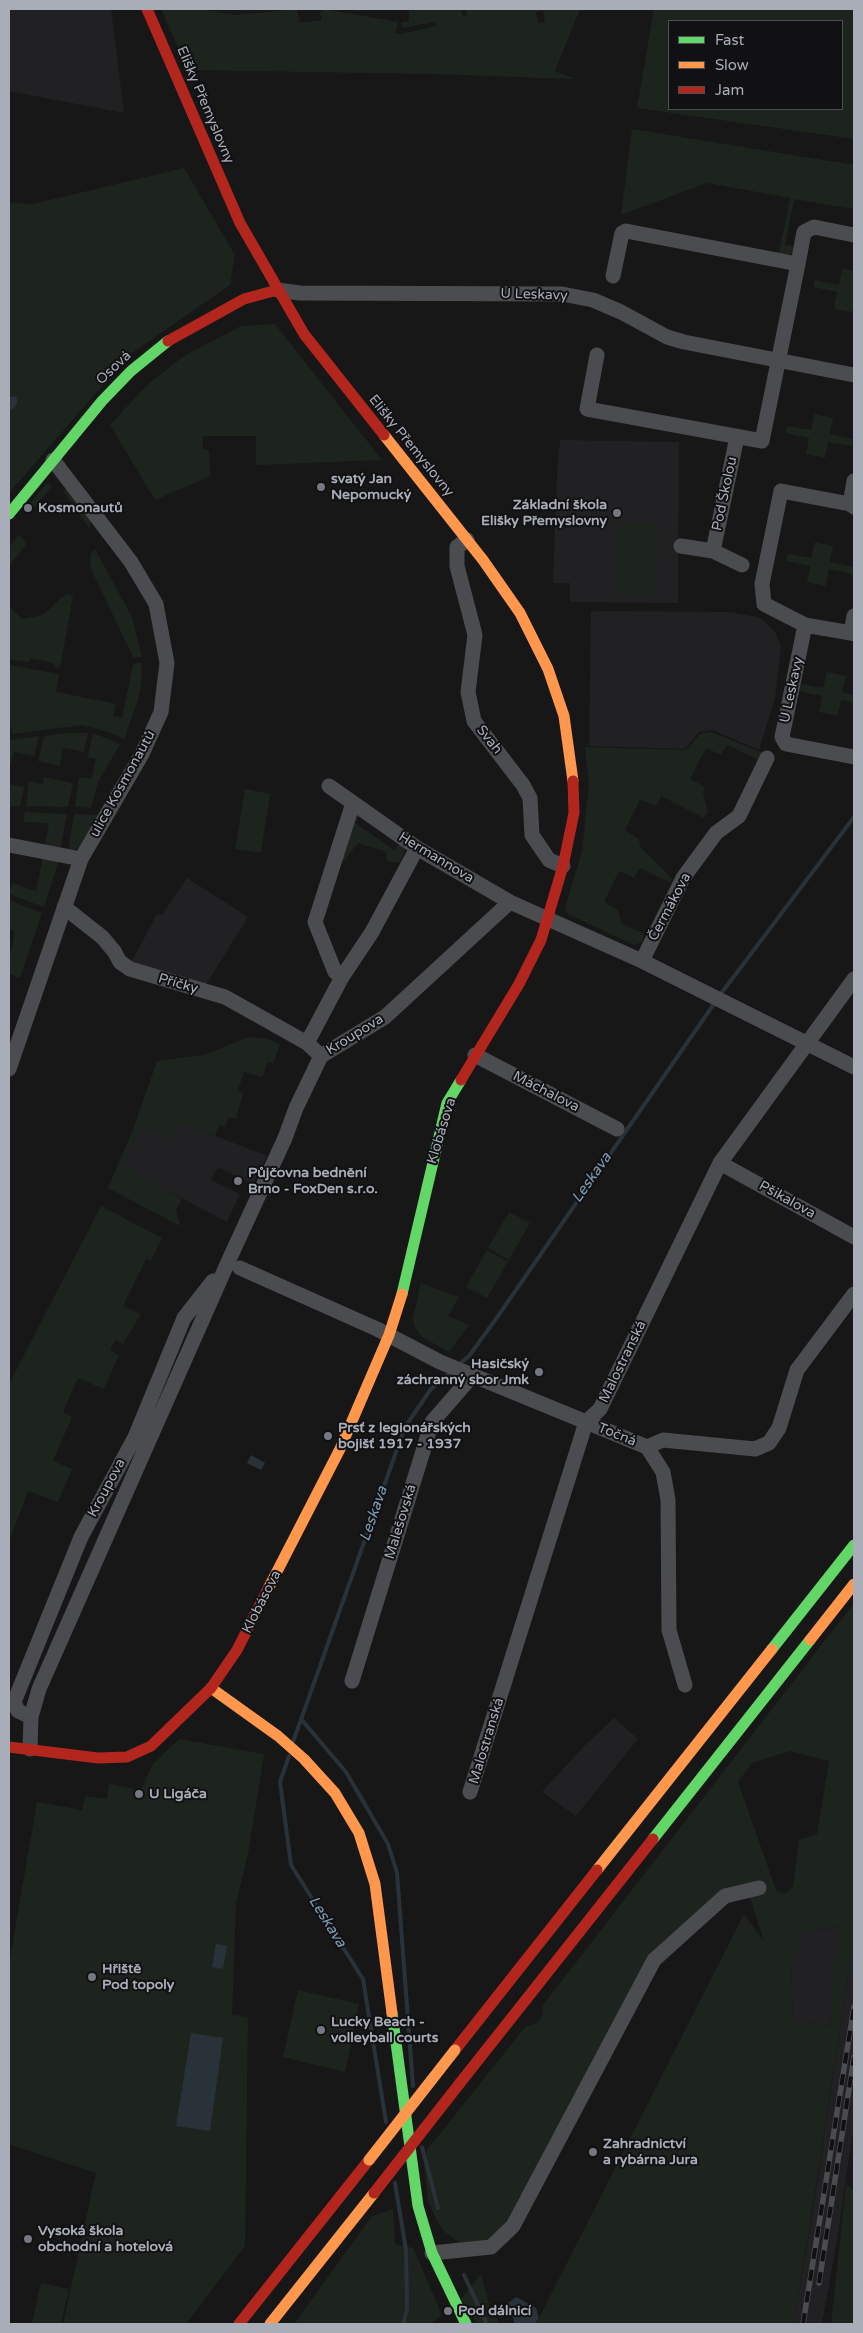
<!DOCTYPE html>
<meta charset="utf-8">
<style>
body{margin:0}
#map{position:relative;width:863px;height:2333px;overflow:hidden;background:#171717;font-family:"Varela Round",sans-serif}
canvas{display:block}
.frame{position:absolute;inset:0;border:10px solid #a8adb8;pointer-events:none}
.legend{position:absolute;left:668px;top:20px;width:175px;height:90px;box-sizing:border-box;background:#111113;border:1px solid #4d4f55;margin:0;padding:6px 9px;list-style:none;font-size:15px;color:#a8adb8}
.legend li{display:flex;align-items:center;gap:10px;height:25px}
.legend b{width:25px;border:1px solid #4d4f55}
</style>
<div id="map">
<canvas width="863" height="2333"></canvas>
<div class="frame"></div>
<ul class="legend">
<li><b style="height:6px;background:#63d668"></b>Fast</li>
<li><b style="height:6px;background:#ff974d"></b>Slow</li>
<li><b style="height:6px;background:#b3261e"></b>Jam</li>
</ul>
</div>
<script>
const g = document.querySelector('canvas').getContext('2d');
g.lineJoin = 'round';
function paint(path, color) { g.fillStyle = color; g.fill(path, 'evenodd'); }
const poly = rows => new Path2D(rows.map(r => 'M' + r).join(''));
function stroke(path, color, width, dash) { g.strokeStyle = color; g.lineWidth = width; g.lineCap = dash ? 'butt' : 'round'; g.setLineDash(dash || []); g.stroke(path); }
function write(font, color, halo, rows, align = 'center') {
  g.font = font + ' "Varela Round",sans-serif'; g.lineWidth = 4; g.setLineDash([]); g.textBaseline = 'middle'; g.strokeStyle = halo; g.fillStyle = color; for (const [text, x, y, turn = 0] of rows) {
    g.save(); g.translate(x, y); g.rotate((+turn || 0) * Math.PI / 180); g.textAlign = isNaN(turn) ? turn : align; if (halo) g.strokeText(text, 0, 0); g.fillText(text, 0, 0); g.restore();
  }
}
paint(poly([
 [9,9,111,9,124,113,9,91],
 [560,440,679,442,678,603,570,602,570,583,553,583,557,474],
 [600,611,728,612,758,617,765,622,775,632,781,646,775,698,759,750,713,730,699,732,685,749,589,746,591,612],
 [187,878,248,917,205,986,138,967,132,961,157,914,162,915],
 [180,1122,267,1156,253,1184,218,1167,211,1180,240,1194,227,1222,122,1167,141,1125],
 [614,1718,638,1739,576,1816,542,1792,583,1747],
 [839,1927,830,2025,793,2021,791,1965,804,1931],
 [854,1938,854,2125,837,2240,822,2324,793,2324,809,2236]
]), '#212123');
paint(poly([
 [161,9,199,9,236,15,297,9,300,23,322,20,320,13,324,9,398,22,395,34,401,34,436,26,435,22,402,28,401,22,409,22,409,11,424,9,461,9,463,17,467,16,466,9,580,9,555,71,575,79,432,74,188,70],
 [543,10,545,22,538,23,536,12],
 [654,9,854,9,854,139,637,108],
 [669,21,842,21,842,109,669,109],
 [632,129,854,165,854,209,794,199,785,245,795,247,791,254,785,257,779,253,790,198,707,183,621,215],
 [184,168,235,255,230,285,129,355,9,493,9,203,33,204],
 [842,268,854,271,853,312,834,309,837,292,813,287,815,280,839,285],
 [275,324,382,460,256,465,256,436,203,436,203,450,209,450,210,476,155,500,110,425,147,385,184,356,241,326],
 [814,414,833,418,830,434,853,439,852,446,828,442,825,458,806,454,809,438,785,433,787,426,811,430],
 [48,482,52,486,34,508,29,504],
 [68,488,90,521,90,529,63,491],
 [618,523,658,523,657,596,618,595],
 [19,535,26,541,25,546,9,566,9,547],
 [815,542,833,546,830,562,854,567,853,574,829,569,826,586,807,582,810,566,786,561,788,554,811,558],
 [95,549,132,617,142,657,133,657,90,567,91,554],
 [69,594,73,596,60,668,54,667,54,663,30,658,29,662,9,659,9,606,22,619,43,615,62,597],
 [142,663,141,685,137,703,124,739,109,732,82,725,12,734,9,721,9,665,59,674,56,692,116,704,113,716,122,718,133,664],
 [827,672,846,676,842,692,854,695,854,702,841,700,838,716,819,712,822,696,798,691,800,684,823,688],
 [711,732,763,753,759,760,727,745,721,755,706,748,690,779,705,787,703,793,708,812,704,818,661,796,656,806,640,800,625,830,639,839,640,847,665,871,672,879,671,883,640,868,634,878,619,871,604,902,618,910,621,923,644,934,642,942,634,945,568,914,565,908,582,851,589,784,585,747,686,750,701,733],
 [66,733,88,733,84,752,63,748,60,766,38,761,44,736],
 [93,733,120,744,98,782,91,808,75,807,79,777,92,779,96,759,88,757],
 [39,736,34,756,14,752,9,770,9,740],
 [44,777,73,783,68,807,26,806,29,781,43,784],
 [9,784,24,787,20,806,9,806],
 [245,789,270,794,261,853,235,849],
 [25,812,67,814,60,849,45,846,49,823,23,822],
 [74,814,98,815,84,842,76,849,68,850],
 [360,815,355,823,394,850,400,843,406,848,399,863,387,861,386,852,358,843,336,871,354,816],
 [43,857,59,860,44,907,9,894,12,883,36,891],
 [9,900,42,913,20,978,9,974,9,951,11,951,15,931,9,929],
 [253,1037,268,1039,280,1044,273,1064,268,1062,262,1077,244,1072,238,1090,243,1093,236,1119,228,1117,225,1127,219,1125,215,1136,180,1122,171,1140,141,1125,123,1166,182,1199,176,1210,180,1226,108,1188,134,1127,157,1061,205,1055,243,1039],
 [101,1206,162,1238,151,1261,146,1259,123,1306,141,1314,123,1344,115,1340,110,1350,119,1355,104,1389,78,1378,63,1412,72,1417,53,1461,72,1469,58,1502,28,1491,9,1542,9,1384],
 [509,1212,530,1223,509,1260,488,1248],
 [487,1250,508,1262,487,1298,466,1287],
 [421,1283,459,1297,448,1316,469,1325,449,1352,422,1337,414,1326,413,1318],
 [854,1603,854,1938,808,2238,793,2324,536,2324,744,1914,764,1942,748,1891,725,1896,654,1960,513,2226,491,2247,469,2249,445,2232,438,2223,428,2201,424,2163,427,2150,526,2026,536,2024,542,2017,543,2005],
 [790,1751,829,1761,817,1834,799,1840,793,1887,785,1894,776,1890,738,1782,752,1763],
 [838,1927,830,2025,793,2021,791,1965,804,1931],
 [179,1739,264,1754,249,1849,236,1904,232,2015,248,2017,245,2246,186,2324,63,2324,96,2173,9,2144,9,1964,37,1802,82,1810,85,1796,107,1799,109,1784,141,1790,152,1765],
 [298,1990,359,2004,345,2072,283,2057],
 [846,2184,854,2191,854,2324,831,2324],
 [393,2209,395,2244,413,2248,442,2315,430,2324,294,2324,372,2216],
 [481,2274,491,2311,500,2324,477,2324,461,2299],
 [41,2283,69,2289,61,2324,32,2324]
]), '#1d241e');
paint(poly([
 [13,396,17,398,17,403,14,408,9,411,9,398],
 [251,1455,265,1463,261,1470,247,1463],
 [216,1944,227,1946,223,1969,212,1967],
 [191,2033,223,2038,210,2131,176,2126],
 [516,2297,536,2308,539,2318,535,2324,515,2324,508,2303]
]), '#2a3239');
stroke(poly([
 [720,995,854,817],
 [457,1366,469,1356,498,1316,716,1001],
 [301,1719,346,1772,388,1844,397,1873,413,2086],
 [293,1742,405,1427,431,1389,452,1371],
 [289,1756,280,1782,291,1865,363,1979,386,2122],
 [422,2147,438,2208],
 [395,2183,406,2250,407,2309,403,2324],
 [464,2275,487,2324]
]), '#2a3239', 4);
stroke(poly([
 [798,264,804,232,814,227,854,235],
 [277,290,300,293,562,294,593,300,621,312,667,337,684,342,854,375],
 [597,355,587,409,762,441,798,264,626,231,622,233,613,276],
 [854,481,850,504,854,507],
 [850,504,781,491,762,584,764,604,805,625,851,633],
 [467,540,457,547,457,566,475,635,468,692,474,721,523,785,530,798,532,835,549,860,563,866],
 [681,546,713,551,737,437],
 [713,551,742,565],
 [854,616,851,633,854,634],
 [805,625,782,737,786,744,854,757],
 [329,786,417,848,510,902,642,961,854,1067],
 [9,845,81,859],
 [64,907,102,937,114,951,120,962,130,969,225,997,307,1043,321,1056],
 [642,961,683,878,716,833,739,816,767,758],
 [342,977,335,972,315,922,353,803],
 [307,1043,342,977,372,932,417,848],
 [475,1055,617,1129],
 [9,1069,81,859,142,754,161,712,167,663,156,604,131,562,53,460],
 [720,1163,854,1237],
 [240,1268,377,1329,440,1362,647,1447,663,1472,668,1500,669,1630,685,1685],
 [647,1447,663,1440,755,1449,769,1443,779,1428,797,1370,854,1294],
 [352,1681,432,1422,472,1376],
 [31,1717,18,1711,14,1702,81,1537,135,1437,184,1318,213,1281],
 [30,1749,31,1717,39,1689,228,1262,285,1138,296,1108,321,1056,385,1017,510,902],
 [470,1792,586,1422,600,1409,720,1163,854,979],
 [432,2253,491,2247,513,2226,654,1960,725,1896,759,1888]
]), '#4b4c50', 15);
stroke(poly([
 [9,514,102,401,131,371,168,341],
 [402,1294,447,1103,461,1080],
 [772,1649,854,1545],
 [653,1839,810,1640],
 [392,2013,418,2206,432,2253,466,2324]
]), '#63d668', 11);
stroke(poly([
 [384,435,483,560,520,613,548,669,564,716,573,781],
 [268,1589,340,1449,389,1335,402,1294],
 [810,1640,854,1584],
 [211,1688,278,1736,304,1759,335,1793,359,1833,375,1884,392,2013],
 [597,1870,772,1649],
 [270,2324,374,2193]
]), '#ff974d', 11);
stroke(poly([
 [147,9,240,223,304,334,384,435],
 [168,341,244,299,277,290],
 [461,1080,519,984,541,940,563,866,574,813,573,781],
 [9,1747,98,1758,127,1757,151,1746,211,1688,237,1650,268,1589],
 [455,2050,597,1870],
 [460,2083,653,1839],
 [239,2324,369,2160]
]), '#b3261e', 11);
const rail = poly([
 [819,2283,854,2057],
 [803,2324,854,2007]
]);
stroke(rail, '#4b4c4f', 5.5);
stroke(rail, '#111113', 4, [11]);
stroke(poly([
 [369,2160,455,2050]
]), '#ff974d', 11);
stroke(poly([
 [374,2193,460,2083]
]), '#b3261e', 11);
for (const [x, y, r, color] of [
 [321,487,5,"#757880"],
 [28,508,5,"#757880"],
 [617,513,5,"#757880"],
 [238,1181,5,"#757880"],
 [539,1372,5,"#757880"],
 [328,1436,5,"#757880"],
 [139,1794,5,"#757880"],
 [92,1977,5,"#757880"],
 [321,2030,5,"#757880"],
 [593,2152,5,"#757880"],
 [28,2239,5,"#757880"],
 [448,2311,5,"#757880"]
]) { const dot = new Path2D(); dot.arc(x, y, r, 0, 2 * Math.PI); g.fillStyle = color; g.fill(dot); stroke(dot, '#111113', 2); }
write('14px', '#a8adb8', '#111113', [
 ["Elišky Přemyslovny",205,105,67],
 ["U Leskavy",534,295,2],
 ["Osová",114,368,-43],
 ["Elišky Přemyslovny",411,446,51],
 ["Pod Školou",725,494,-78],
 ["U Leskavy",792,690,-78],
 ["Svah",489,740,52],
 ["ulice Kosmonautů",123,784,-61],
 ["Hermannova",436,858,31],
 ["Čermákova",670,907,-62],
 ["Příčky",178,984,16],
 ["Kroupova",355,1035,-32],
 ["Máchalova",546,1092,27],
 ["Klobásova",442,1131,-73],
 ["Pšikalova",787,1200,29],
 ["Malostranská",623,1362,-64],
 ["Točná",617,1435,22],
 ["Kroupova",107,1488,-62],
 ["Malešovská",401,1522,-73],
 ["Klobásova",262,1602,-63],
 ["Malostranská",487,1741,-73]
]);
write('bold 14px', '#a8adb8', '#111113', [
 ["svatý Jan",331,479],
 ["Nepomucký",331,495],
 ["Základní škola",607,505,"right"],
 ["Elišky Přemyslovny",607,521,"right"],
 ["Kosmonautů",38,508],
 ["Půjčovna bednění",248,1173],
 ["Brno - FoxDen s.r.o.",248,1189],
 ["Hasičský",529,1364,"right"],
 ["záchranný sbor Jmk",529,1380,"right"],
 ["Prsť z legionářských",338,1428],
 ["bojišť 1917 - 1937",338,1444],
 ["U Ligáča",149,1794],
 ["Hřiště",102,1969],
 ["Pod topoly",102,1985],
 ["Lucky Beach -",331,2022],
 ["volleyball courts",331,2038],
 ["Zahradnictví",603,2144],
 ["a rybárna Jura",603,2160],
 ["Vysoká škola",38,2231],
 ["obchodní a hotelová",38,2247],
 ["Pod dálnicí",458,2311]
], 'left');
write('italic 15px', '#7f9bb3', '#111113', [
 ["Leskava",592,1178,-55],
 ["Leskava",374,1514,-71],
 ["Leskava",327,1922,58]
]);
</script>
